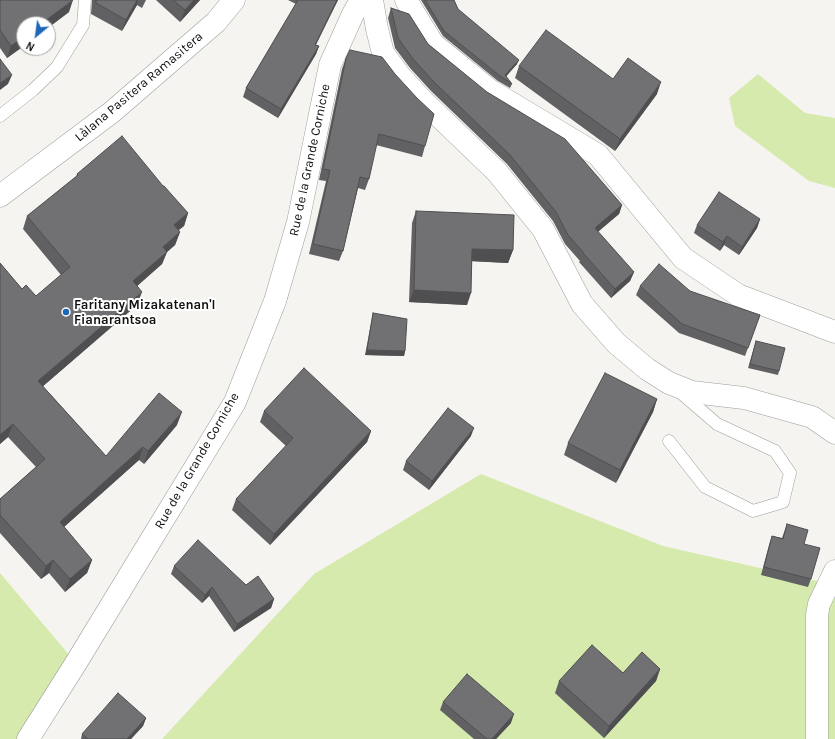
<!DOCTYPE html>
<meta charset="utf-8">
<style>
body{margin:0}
#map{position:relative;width:835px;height:739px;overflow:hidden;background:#f6f4f1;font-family:Karla,sans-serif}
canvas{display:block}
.north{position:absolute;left:16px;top:16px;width:40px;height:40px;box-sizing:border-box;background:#fff;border:1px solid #9f9f9f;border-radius:50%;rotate:209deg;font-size:11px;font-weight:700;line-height:16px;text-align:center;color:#10100f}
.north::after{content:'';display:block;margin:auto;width:14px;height:18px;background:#1e67b7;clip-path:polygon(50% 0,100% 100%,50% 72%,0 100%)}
</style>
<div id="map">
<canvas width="835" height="739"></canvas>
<div class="north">N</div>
</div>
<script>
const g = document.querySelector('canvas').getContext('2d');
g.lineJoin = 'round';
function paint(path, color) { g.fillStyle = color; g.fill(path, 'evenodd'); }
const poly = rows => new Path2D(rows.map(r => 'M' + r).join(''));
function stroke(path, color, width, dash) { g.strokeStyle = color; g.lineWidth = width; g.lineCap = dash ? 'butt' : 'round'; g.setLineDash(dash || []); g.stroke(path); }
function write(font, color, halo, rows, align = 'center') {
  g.font = font + ' Karla,sans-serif'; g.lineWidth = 4; g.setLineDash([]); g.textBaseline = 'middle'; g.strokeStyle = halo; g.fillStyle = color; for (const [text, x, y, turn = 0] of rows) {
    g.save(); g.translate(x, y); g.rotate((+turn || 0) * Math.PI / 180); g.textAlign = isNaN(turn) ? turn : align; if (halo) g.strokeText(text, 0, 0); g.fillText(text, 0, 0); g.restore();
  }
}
paint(poly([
 [758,74,805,113,835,118,835,188,809,181,735,126,729,98],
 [481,474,663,546,835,585,835,739,162,739,314,574],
 [0,573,76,663,28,739,0,739]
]), '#d5eaac');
const service = poly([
 [0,116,33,90,57,67,83,25,85,0],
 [669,441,705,487,753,511,783,502,790,473,775,451,717,424,681,393]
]);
const minor = poly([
 [372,0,377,29,383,53,400,76,422,100,497,172,543,229,582,304,616,343,647,369,669,383,692,392,744,398,812,417,835,433],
 [406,0,433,44,491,91,598,155,683,258,738,295,835,332],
 [28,739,76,663,235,402,275,301,298,222,330,65,353,14,361,0],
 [817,739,817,615,819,604,835,571]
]);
const tertiary = poly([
 [0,196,112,112,216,22,234,0]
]);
stroke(service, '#9e9d9a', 13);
stroke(minor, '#9e9d9a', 23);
stroke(tertiary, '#9e9d9a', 23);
stroke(service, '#fff', 12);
stroke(minor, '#fff', 22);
stroke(tertiary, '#fff', 22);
paint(poly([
 [0,0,69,12,7,58,0,48],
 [92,0,146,0,142,8,137,5,122,31,91,14],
 [156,0,200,0,180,22],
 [288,0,338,0,316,45,319,46,316,54,278,118,243,97,246,88,296,4],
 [421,0,454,0,458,9,517,64,506,76,512,84,510,88,498,81,443,36],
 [391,8,428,44,622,205,619,214,598,232,634,272,630,281,611,298,579,262,580,261,565,244,553,221,507,164,431,91,410,68,395,48,388,18],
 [346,58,425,146,422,157,376,145,369,179,365,190,358,188,343,251,339,261,309,254,326,181,319,180,342,69],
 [519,66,657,94,615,151,515,78],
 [77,174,163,186,188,213,184,226,178,230,180,232,175,245,167,252,162,264,137,286,137,305,43,386,106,456,177,425,144,464,139,460,64,527,92,560,87,573,65,592,49,573,41,579,0,533,0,499,36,467,8,437,0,444,0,263,22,289,36,296,61,275,23,229,27,216,76,177],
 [416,211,513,250,508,263,472,261,467,305,409,302,412,223],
 [760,219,757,228,739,255,724,245,720,251,694,233,697,225],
 [640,286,760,315,745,356,679,333,636,295],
 [373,313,405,351,404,356,365,355,372,318],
 [756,341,779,371,778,375,748,368],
 [657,399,653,412,616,483,564,455,568,443],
 [264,411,371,431,367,442,270,545,232,510,236,499,286,446,260,422],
 [471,436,429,490,403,470,406,461],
 [787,524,804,544,811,579,808,587,761,575,769,545,772,536,782,538],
 [174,566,246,585,274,599,271,608,234,632,209,596,202,603,171,574],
 [660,669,656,681,604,738,555,693,559,681],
 [443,702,511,723,496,739,474,739,440,710],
 [146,718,143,726,131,739,81,739,82,734]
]), '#616063');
paint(poly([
 [73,0,69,12,48,28,48,24,41,24],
 [137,0,138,0,137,5,122,31,126,20],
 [194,0,200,0,180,22,185,10],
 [337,0,338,0,311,53,315,45],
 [24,37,24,46,7,58,11,46],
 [319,46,316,54,278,118,281,109],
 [519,60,517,64,503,80,505,75],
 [12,75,8,84,0,90,0,83],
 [661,82,657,94,615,151,620,139],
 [622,205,619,214,591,237,595,228],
 [188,213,184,226,169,238,174,225],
 [760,219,757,228,739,255,742,247],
 [180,232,175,245,167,252,162,264,128,294,133,281,163,247],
 [727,236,724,245,720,251,723,242],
 [472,249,513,250,508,263,468,261],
 [634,272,630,281,611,298,615,289],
 [414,290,471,293,467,305,409,302],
 [142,292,137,305,34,394,38,381],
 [367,350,405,351,404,356,365,355],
 [657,399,653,412,616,483,620,470],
 [182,412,177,425,144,464,148,451],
 [13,424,8,437,0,444,0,435],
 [474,428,471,436,429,490,432,481],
 [371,431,367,442,270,545,274,534],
 [143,447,139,460,55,535,60,522],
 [53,560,49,573,41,579,46,566],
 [92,560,87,573,65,592,70,579],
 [212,587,209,596,202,603,205,595],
 [274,599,271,608,234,632,237,624],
 [660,669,656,681,604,738,609,726],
 [514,714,511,723,496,739,492,739],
 [146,718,143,726,131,739,127,739]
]), '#4f4e50');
const building = poly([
 [0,0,73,0,41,24,24,24,24,37,11,46,0,30,0,0],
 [96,0,137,0,126,20,96,3,96,0],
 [173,0,194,0,185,10,173,0],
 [298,0,337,0,315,45,319,46,281,109,246,88,298,0],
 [425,0,454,0,458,9,519,60,505,75,512,84,500,76,444,31,425,0],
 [391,8,409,14,428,44,487,92,565,139,622,205,595,228,634,272,615,289,583,253,583,252,568,235,556,212,510,155,434,82,413,59,398,38,391,8],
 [546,30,613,79,628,58,661,82,620,139,519,66,546,30],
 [350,50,382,57,395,74,417,98,434,114,425,146,379,134,369,179,360,177,343,251,313,244,330,170,323,169,346,58,350,50],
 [0,59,12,75,0,83,0,59],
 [122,136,163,186,164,186,188,213,174,225,180,232,163,247,167,252,133,281,142,292,38,381,106,456,159,393,182,412,148,451,143,447,60,522,92,560,70,579,53,560,46,566,0,515,0,499,45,459,13,424,0,435,0,263,22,289,26,285,36,296,70,267,27,216,78,175,77,174,122,136],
 [719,192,760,219,742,247,727,236,723,242,697,225,719,192],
 [416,211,514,215,513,250,472,249,471,293,414,290,416,211],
 [659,264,690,291,760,315,748,348,682,324,640,286,659,264],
 [373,313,407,319,405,351,367,350,373,313],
 [756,341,785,348,779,371,750,364,756,341],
 [304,368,371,431,274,534,236,499,293,438,264,411,304,368],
 [605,373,657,399,620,470,568,443,605,373],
 [448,408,474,428,432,481,406,461,448,408],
 [787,524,808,530,804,544,820,548,811,579,764,567,772,536,783,539,787,524],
 [198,540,246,585,258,576,274,599,237,624,212,587,205,595,174,566,198,540],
 [592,645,623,673,642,652,660,669,609,726,559,681,592,645],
 [467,674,514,714,492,739,487,739,443,702,467,674],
 [118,693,146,718,127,739,88,739,82,734,118,693]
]);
paint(building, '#717073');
stroke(building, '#4f4e50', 1);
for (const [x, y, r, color] of [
 [66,312,4,"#1e67b7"]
]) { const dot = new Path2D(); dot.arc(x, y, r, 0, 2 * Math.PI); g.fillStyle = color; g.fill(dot); stroke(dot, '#fff', 1.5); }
write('13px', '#10100f', '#fff', [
 ["Làlana Pasitera Ramasitera",139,87,-40],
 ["Rue de la Grande Corniche",310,160,-78],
 ["Rue de la Grande Corniche",197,461,-60]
]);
write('bold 13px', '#10100f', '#fff', [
 ["Faritany Mizakatenan'I",74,305],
 ["Fianarantsoa",74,320]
], 'left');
</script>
